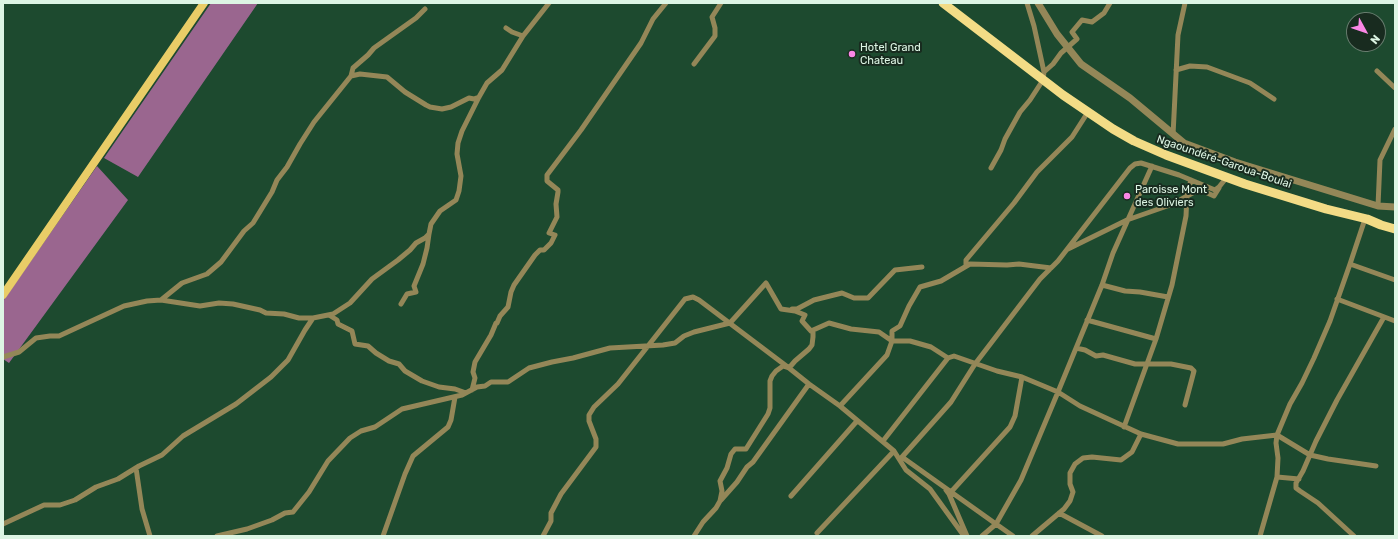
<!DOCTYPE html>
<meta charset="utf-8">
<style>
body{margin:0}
#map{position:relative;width:1398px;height:539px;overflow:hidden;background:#1d4a2f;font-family:Rubik,sans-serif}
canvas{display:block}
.frame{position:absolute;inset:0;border:4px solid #ddf5e4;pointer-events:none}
.north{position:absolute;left:1346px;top:12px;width:40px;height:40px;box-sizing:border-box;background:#182b1f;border:1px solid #677c6e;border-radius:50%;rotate:130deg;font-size:11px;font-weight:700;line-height:16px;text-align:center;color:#ddf5e4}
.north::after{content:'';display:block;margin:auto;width:14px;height:18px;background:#fb87e6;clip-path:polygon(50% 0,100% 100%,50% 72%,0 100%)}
</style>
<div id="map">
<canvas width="1398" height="539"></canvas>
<div class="frame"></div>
<div class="north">N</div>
</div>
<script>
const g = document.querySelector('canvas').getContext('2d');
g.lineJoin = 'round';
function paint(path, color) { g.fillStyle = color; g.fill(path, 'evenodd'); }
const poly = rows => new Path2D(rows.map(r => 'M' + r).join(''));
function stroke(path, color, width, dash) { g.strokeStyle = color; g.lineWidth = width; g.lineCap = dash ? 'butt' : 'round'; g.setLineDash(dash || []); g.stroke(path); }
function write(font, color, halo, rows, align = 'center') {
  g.font = font + ' Rubik,sans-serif'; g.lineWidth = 4; g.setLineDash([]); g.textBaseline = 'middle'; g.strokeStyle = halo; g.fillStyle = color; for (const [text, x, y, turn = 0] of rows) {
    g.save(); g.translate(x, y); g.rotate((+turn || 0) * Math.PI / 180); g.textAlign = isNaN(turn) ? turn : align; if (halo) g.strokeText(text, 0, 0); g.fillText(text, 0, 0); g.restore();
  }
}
paint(poly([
 [211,3,258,3,138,177,104,158],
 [97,166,128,200,9,363,3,359,3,301]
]), '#9a668f');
stroke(poly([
 [1027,3,1034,26,1044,72],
 [506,28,512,32,523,36],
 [694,64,715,36,715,28,712,17,721,3],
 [1176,70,1190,66,1207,67,1250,83,1274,99],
 [1377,71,1395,88],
 [351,76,353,68,368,55,374,48,416,18,425,9],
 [1173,135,1178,35,1185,3],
 [991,168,1001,150,1005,139,1020,112,1030,100,1043,80,1044,72,1053,64,1061,53,1077,39,1072,32,1082,20,1092,22,1104,13,1110,3],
 [1378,206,1380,160,1395,129],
 [1068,249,1127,220,1173,204,1196,191,1203,191,1214,196,1219,188],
 [1350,264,1395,280],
 [966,266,966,260,1014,203,1037,172,1072,137,1088,112],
 [1102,285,1125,291,1140,292,1168,297],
 [1337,299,1395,321],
 [161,300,182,283,207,274,221,262,244,231,253,223,272,192,277,180,287,167,300,144,314,122,351,76,360,74,387,77,405,92,426,105,430,107,442,109,451,107,469,98,474,99,479,97],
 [401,304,407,294,416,292,414,286,423,264,427,248,429,234],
 [792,309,797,309,814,300,842,293,854,298,868,298,895,270,922,267],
 [329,315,337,320,338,324,352,331,355,344,368,346,376,353,389,361,399,364,405,371,422,381,439,387,455,389,466,393],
 [1087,320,1156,339],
 [1076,348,1085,350,1096,356,1103,355,1135,364,1171,364,1191,368,1194,371,1185,405],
 [3,357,19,352,36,338,50,336,59,336,124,306,147,301,161,300,200,306,219,303,233,304,260,310,266,313,284,314,299,318,313,318],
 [472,390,475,378,473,372,475,362,491,335,496,323,497,323,500,316,508,307,511,292,514,285,535,255,540,250,544,250,551,243,555,235,549,233,557,217,556,204,558,192,558,190,547,181,547,175,581,130,641,43,653,19,666,3],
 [1124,427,1156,339,1172,285,1186,216,1187,195,1191,180],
 [883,441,948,358],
 [136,468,142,509,150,536],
 [1277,477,1299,479],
 [946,490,949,494,967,536],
 [951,492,1010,427,1015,416,1022,377],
 [791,496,857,421],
 [721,500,737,482,747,467,753,462,809,384],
 [1059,513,1102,536],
 [3,524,44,505,60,505,75,500,96,487,118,479,139,466,162,455,183,436,236,404,271,377,288,360,305,330,313,318,333,314,350,303,372,279,398,260,410,250,416,243,425,238,429,234,431,224,440,211,456,200,459,191,461,176,457,154,458,143,462,131,479,97,487,83,502,70,523,36,549,3],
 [817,533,894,451],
 [217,536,247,529,272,520,285,513,293,512,309,492,328,461,350,438,361,431,375,427,402,409,462,395,477,387,485,386,491,382,508,382,529,368,552,362,573,358,610,348,663,345,675,343,684,336,694,332,730,323,766,283,781,309,795,311,805,315,802,321,811,331,829,323,851,329,879,332,892,341,910,341,931,347,948,358,954,356,997,371,1022,377,1058,392,1080,406,1141,434,1178,444,1223,444,1242,439,1277,435,1310,455,1328,459,1376,466],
 [383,536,405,474,413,456,448,427,451,420,455,397],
 [543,536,551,521,551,513,561,494,596,447,596,439,589,421,589,415,594,407,618,384,685,299,693,297,699,300,789,368,809,384,840,406],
 [694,536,703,522,716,508,720,501,722,491,720,481,727,468,731,454,735,449,746,449,768,414,770,408,770,381,772,376,776,371,783,366,789,368,795,361,809,349,812,345,813,337,813,332,811,331],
 [964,536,930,489,906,470,894,451,840,406,887,355,892,341,892,331,900,326,909,306,920,287,941,281,970,264,1007,265,1019,264,1051,268],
 [982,536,996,524,902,457,951,402,975,364,1040,279,1058,261,1130,168,1135,164,1141,163,1179,175,1215,190,1219,187,1227,177],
 [1013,536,996,524,1021,480,1058,392,1102,285,1113,253,1152,166],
 [1032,536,1064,509,1070,501,1073,492,1070,484,1070,473,1075,464,1083,458,1092,457,1121,460,1132,452,1141,434],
 [1260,536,1277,477,1278,458,1276,443,1277,435,1290,404,1302,383,1314,358,1330,321,1350,264,1364,222,1367,219],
 [1354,536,1318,503,1300,491,1296,488,1296,483,1303,471,1316,441,1337,400,1384,317]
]), '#948758', 5);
stroke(poly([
 [1038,3,1057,34,1081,64,1130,98,1184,143,1235,162,1378,206,1395,207]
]), '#948758', 7);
stroke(poly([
 [3,295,204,3]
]), '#e9cd67', 8);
stroke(poly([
 [943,3,1063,95,1113,129,1134,141,1166,155,1245,184,1326,209,1367,219,1381,225,1395,229]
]), '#f3dc86', 9);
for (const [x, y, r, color] of [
 [852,54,4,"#fb87e6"],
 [1127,196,4,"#fb87e6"]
]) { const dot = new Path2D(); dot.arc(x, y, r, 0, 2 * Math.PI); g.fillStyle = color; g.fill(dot); stroke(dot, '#182b1f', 1.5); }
write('11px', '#ddf5e4', '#182b1f', [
 ["Hotel Grand",860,48],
 ["Chateau",860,61],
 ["Paroisse Mont",1135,190],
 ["des Oliviers",1135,203]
], 'left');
write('11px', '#ddf5e4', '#182b1f', [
 ["Ngaoundéré-Garoua-Boulai",1224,162,19]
]);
</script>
